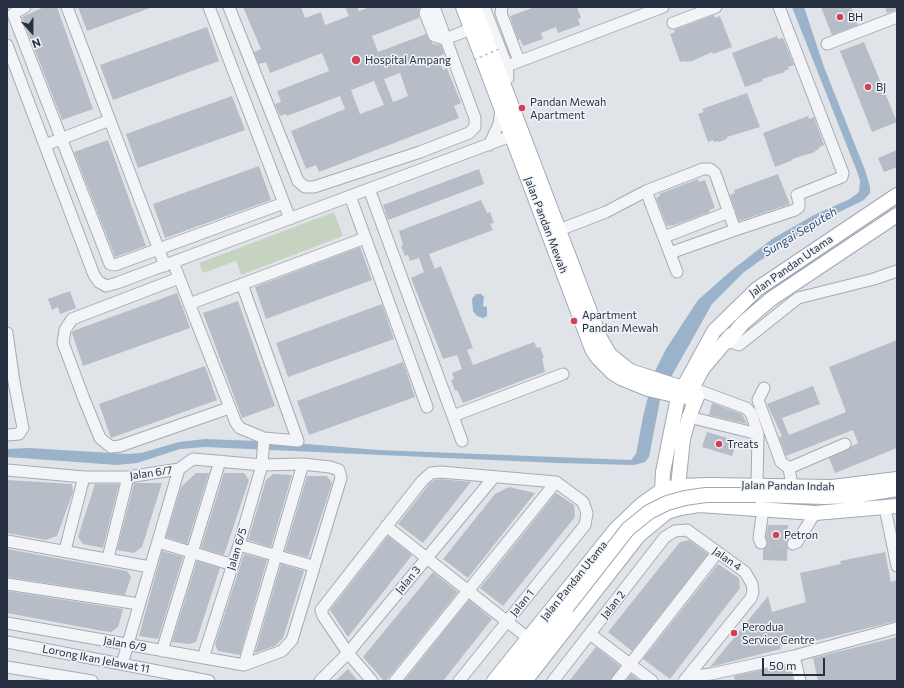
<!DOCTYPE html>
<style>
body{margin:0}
#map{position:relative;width:904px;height:688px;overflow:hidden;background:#e0e4e9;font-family:Commissioner,sans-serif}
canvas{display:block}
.frame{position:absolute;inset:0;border:8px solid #283141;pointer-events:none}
.north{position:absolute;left:12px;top:12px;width:40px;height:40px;-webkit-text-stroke:3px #f0f3f7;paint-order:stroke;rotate:159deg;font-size:11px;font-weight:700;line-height:16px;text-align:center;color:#283141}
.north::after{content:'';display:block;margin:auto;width:14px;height:18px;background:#283141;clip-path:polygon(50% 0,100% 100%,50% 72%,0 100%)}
.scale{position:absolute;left:762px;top:658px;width:63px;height:18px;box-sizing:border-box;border:2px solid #283141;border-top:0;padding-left:5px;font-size:12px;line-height:14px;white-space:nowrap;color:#283141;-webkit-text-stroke:3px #f0f3f7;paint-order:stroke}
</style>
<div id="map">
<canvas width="904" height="688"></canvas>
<div class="frame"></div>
<div class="north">N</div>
<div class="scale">50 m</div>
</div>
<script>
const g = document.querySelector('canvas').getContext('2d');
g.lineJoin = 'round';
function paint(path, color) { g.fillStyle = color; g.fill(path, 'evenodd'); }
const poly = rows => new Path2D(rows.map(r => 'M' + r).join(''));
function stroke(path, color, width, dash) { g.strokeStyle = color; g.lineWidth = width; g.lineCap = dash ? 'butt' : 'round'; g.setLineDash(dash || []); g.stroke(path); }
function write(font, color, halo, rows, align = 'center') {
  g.font = font + ' Commissioner,sans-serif'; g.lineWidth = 3; g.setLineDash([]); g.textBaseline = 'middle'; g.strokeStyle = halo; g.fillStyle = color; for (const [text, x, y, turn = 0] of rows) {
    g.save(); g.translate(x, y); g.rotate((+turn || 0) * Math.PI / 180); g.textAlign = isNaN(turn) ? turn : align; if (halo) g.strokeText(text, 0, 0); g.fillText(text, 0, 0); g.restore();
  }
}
paint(poly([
 [334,212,343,236,241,275,236,261,203,273,199,263]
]), '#c6d3c1');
paint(poly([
 [792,7,804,7,824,67,865,170,870,187,870,193,864,200,823,220,758,262,743,273,712,304,661,395,649,457,645,462,634,465,558,463,205,447,180,449,137,463,117,465,7,457,7,449,29,448,128,454,141,453,179,442,205,439,283,442,378,450,631,460,636,454,643,417,654,373,666,349,698,300,732,270,772,239,814,215,850,199,859,192,860,181,858,174],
 [476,294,481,294,484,297,483,306,487,307,487,316,483,318,477,316,473,311,472,299]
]), '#9ab2ca');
paint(poly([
 [44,7,57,7,93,109,62,120,22,17],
 [78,7,150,7,150,8,87,31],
 [243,7,301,7,305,18,321,12,325,25,349,16,345,7,357,7,359,11,370,7,419,7,419,18,372,36,378,52,426,34,433,44,441,45,444,54,438,57,443,70,447,68,461,103,454,106,459,118,319,172,316,165,306,169,291,131,345,109,340,96,287,116,286,114,280,116,275,104,281,102,277,91,329,71,322,53,270,73,266,62,259,64,254,52,261,49],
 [400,73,408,96,393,102,384,79],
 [374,81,384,105,360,114,351,90],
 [535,7,577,7,581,18,578,19,580,25,558,33,556,27,541,33,543,39,523,46,520,39,518,40,510,16],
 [821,7,851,7,858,25,832,35],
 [885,7,897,7,897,10,887,13],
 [714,15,715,18,720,16,732,47,713,54,712,52,690,62,690,61,686,62,685,61,680,62,670,34,675,32,674,30],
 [207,27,219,61,113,100,100,65],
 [777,36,778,39,783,38,794,65,788,67,789,69,784,71,785,72,762,79,763,81,745,87,732,53],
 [864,42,897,122,872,132,840,51],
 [747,93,760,127,727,137,727,139,719,142,718,141,714,142,713,140,708,142,698,114,704,112,702,109],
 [232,96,245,130,138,168,126,134],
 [808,116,809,119,814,117,824,145,819,147,819,149,815,151,815,152,792,159,793,160,775,167,763,133],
 [108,140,146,246,115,257,74,152],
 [897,150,897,167,884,172,878,158],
 [259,166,271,200,165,238,153,204],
 [479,169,484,184,388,220,383,205],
 [778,174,790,204,739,221,730,195,735,193,734,190],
 [698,179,699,182,705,180,715,208,709,210,710,212,675,225,667,226,656,198,660,196,659,194],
 [481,200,487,213,490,212,494,223,490,224,493,230,429,254,435,269,441,266,473,348,467,350,473,365,534,342,537,348,540,347,544,358,542,358,545,372,463,403,457,390,455,391,451,380,454,379,452,373,462,369,457,355,443,359,411,278,424,272,419,258,410,261,408,255,405,256,401,246,403,245,399,231],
 [360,247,372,280,266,319,255,287],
 [70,291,76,308,60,314,58,307,52,310,48,299],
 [177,293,190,328,83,366,72,333,73,331],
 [238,301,275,406,242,418,203,313],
 [382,304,394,339,288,377,276,343],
 [897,340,897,448,835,473,829,458,858,443,853,430,786,456,779,437,782,436,767,404,813,386,820,404,782,418,789,435,846,412,829,367],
 [403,362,415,397,309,435,297,401],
 [205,366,217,400,111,438,99,404],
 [712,403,742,414,747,424,709,415],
 [707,432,737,441,732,456,702,447],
 [196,473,209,473,187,544,166,537,181,487],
 [224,473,244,473,249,480,224,555,201,548],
 [273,474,292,475,271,547,248,540,266,480],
 [307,476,327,476,332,483,308,557,285,551],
 [441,479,471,482,423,543,398,524,430,483,434,480],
 [7,480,72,484,73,492,57,536,46,540,7,533],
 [134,483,162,483,142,547,134,553,117,550],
 [95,484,119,484,103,548,83,544,78,537],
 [509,487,535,493,468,578,443,559,495,494],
 [556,493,574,505,575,517,503,606,480,588],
 [768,525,788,525,787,561,763,560,763,550,768,544,766,537],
 [388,536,412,555,348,637,330,610],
 [689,540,708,554,632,651,608,632,680,542],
 [7,549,127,571,131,577,125,595,7,577],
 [162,551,183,557,158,639,139,636],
 [885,552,891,582,897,580,897,621,806,643,805,639,780,645,781,649,710,667,768,596,772,612,806,602,800,573,841,564,840,561],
 [244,554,267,560,240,655,218,651,215,644],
 [197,561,220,568,196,642,189,644,172,642],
 [281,564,304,571,283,638,275,646,255,653],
 [718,564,739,578,740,588,670,679,643,659],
 [433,572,458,592,386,681,384,681,363,657],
 [7,591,123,609,118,627,111,632,103,631,7,613],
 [469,600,492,619,443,681,404,681],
 [897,637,897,681,818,681,813,658],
 [596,647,620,666,610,681,569,681],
 [789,664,793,681,735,681,734,676],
 [348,669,358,681,335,681],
 [631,674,640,681,626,681]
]), '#b7bdc6');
stroke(poly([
 [761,543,793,544]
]), '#bbc0c7', 11, [11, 5.5]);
const minor = poly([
 [25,7,13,14,110,264,115,265,284,203],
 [67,7,165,266],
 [209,7,290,219],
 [229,7,298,181,305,187,314,187,420,152,469,133,475,127,475,118,434,7],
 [428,7,425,13,434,36,445,39,471,29],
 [484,7,507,66],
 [502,7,501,13,519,61],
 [673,23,716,7],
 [827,44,897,17],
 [7,45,94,275,99,282,106,286,117,283,519,133],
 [502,82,508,78,507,66,663,7],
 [45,145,110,120],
 [489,145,499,124,501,108],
 [369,189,462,441],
 [646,191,677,272],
 [350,196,427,407],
 [559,230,606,212,646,191,703,169,710,169,715,173,735,230,795,210,799,207,799,202,797,195,842,177,843,173,779,7],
 [664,237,729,212],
 [670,253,735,230],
 [173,262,236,423,240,428,264,438,298,441,242,284],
 [179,278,72,319,65,330,63,343,84,399,100,438,111,447,120,446,229,408],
 [189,304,365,238],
 [7,333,14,382,23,428,19,434,7,435],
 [728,341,739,345,798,298,874,279,897,271],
 [764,388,758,400,781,462,789,468],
 [700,391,746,408,751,413,758,434,757,485],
 [453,416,563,374],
 [689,417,758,434],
 [7,470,84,477,128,477,179,469,193,459,262,465,303,464,330,467,339,470,341,478,292,640,282,651,244,665],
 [792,486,789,468,845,444],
 [885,508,897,566],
 [386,526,528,638],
 [7,541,150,567],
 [158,542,233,565],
 [761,543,759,538,763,509],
 [793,544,797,542,815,513],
 [239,545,313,566],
 [65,550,84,477],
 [108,558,128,477],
 [7,584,139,604],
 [7,623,244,665],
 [590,634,652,681],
 [7,642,209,681],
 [162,651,220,461],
 [794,656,800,681],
 [203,658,239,545,262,465,264,438],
 [122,664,179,469],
 [244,665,303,464],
 [7,667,92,681],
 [688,677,711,674,794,656,897,628],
 [320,681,348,653,494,477],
 [372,681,348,653,323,616,321,610,422,481,431,473,441,472,556,482,583,502,587,513,585,525,459,681],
 [395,681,556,482],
 [553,681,665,537,675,531,687,530,745,572,752,584,753,592,751,598,684,681],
 [617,681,717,553]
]);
const major = poly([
 [463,7,592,349,598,358,613,373,621,378,648,389,682,397,689,394,703,368,731,335],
 [474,7,600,338,610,355,630,371,686,389,692,400,693,406],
 [727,342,743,323,771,299,897,215],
 [679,495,678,486,683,439,689,417,697,397],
 [756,495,825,497,854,496,897,489],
 [664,499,662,490,663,472,678,397,714,331,757,289,897,195],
 [494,681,616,529,641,505,662,490,678,486,710,485,832,487,897,479],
 [508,681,567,607],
 [525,681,639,535,667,512,680,508,699,505,815,513,897,506]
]);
stroke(minor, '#a5abb3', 13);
stroke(major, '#9fa8b5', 16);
stroke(minor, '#f3f4f7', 11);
stroke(major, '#fff', 14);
const majorBridge = poly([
 [567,607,628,529,649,512,667,503,685,498,706,495,756,495]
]);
stroke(majorBridge, '#9fa8b5', 16, []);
stroke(poly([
 [474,60,499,49]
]), '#bec1c8', 1.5, [3, 3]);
stroke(majorBridge, '#fff', 14);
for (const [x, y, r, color] of [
 [840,17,4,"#d14258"],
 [356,60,5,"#d14258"],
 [868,87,4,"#d14258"],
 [522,108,4,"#d14258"],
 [574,321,4,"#d14258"],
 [719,444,4,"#d14258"],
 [776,535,4,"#d14258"],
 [734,633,4,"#d14258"]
]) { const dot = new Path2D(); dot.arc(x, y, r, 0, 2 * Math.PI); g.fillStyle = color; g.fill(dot); stroke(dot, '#f0f3f7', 1.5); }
write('11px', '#283141', '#f0f3f7', [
 ["BH",848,17],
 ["Hospital Ampang",365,60],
 ["BJ",876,87],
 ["Pandan Mewah",530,102],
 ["Apartment",530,115],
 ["Apartment",582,315],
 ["Pandan Mewah",582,328],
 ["Treats",727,444],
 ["Petron",784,535],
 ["Perodua",742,627],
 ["Service Centre",742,640]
], 'left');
write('11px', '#283141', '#f0f3f7', [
 ["Jalan Pandan Mewah",546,225,69],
 ["Jalan Pandan Utama",791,266,-35],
 ["Jalan 6/7",151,473,-8],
 ["Jalan Pandan Indah",788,486,1],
 ["Jalan 6/5",237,549,-73],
 ["Jalan 4",727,559,35],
 ["Jalan 3",408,580,-50],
 ["Jalan Pandan Utama",574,581,-51],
 ["Jalan 1",522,603,-51],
 ["Jalan 2",613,605,-52],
 ["Jalan 6/9",125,644,10],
 ["Lorong Ikan Jelawat 11",96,659,11]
]);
write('italic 12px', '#315076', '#f0f3f7', [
 ["Sungai Seputeh",800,232,-31]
]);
</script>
